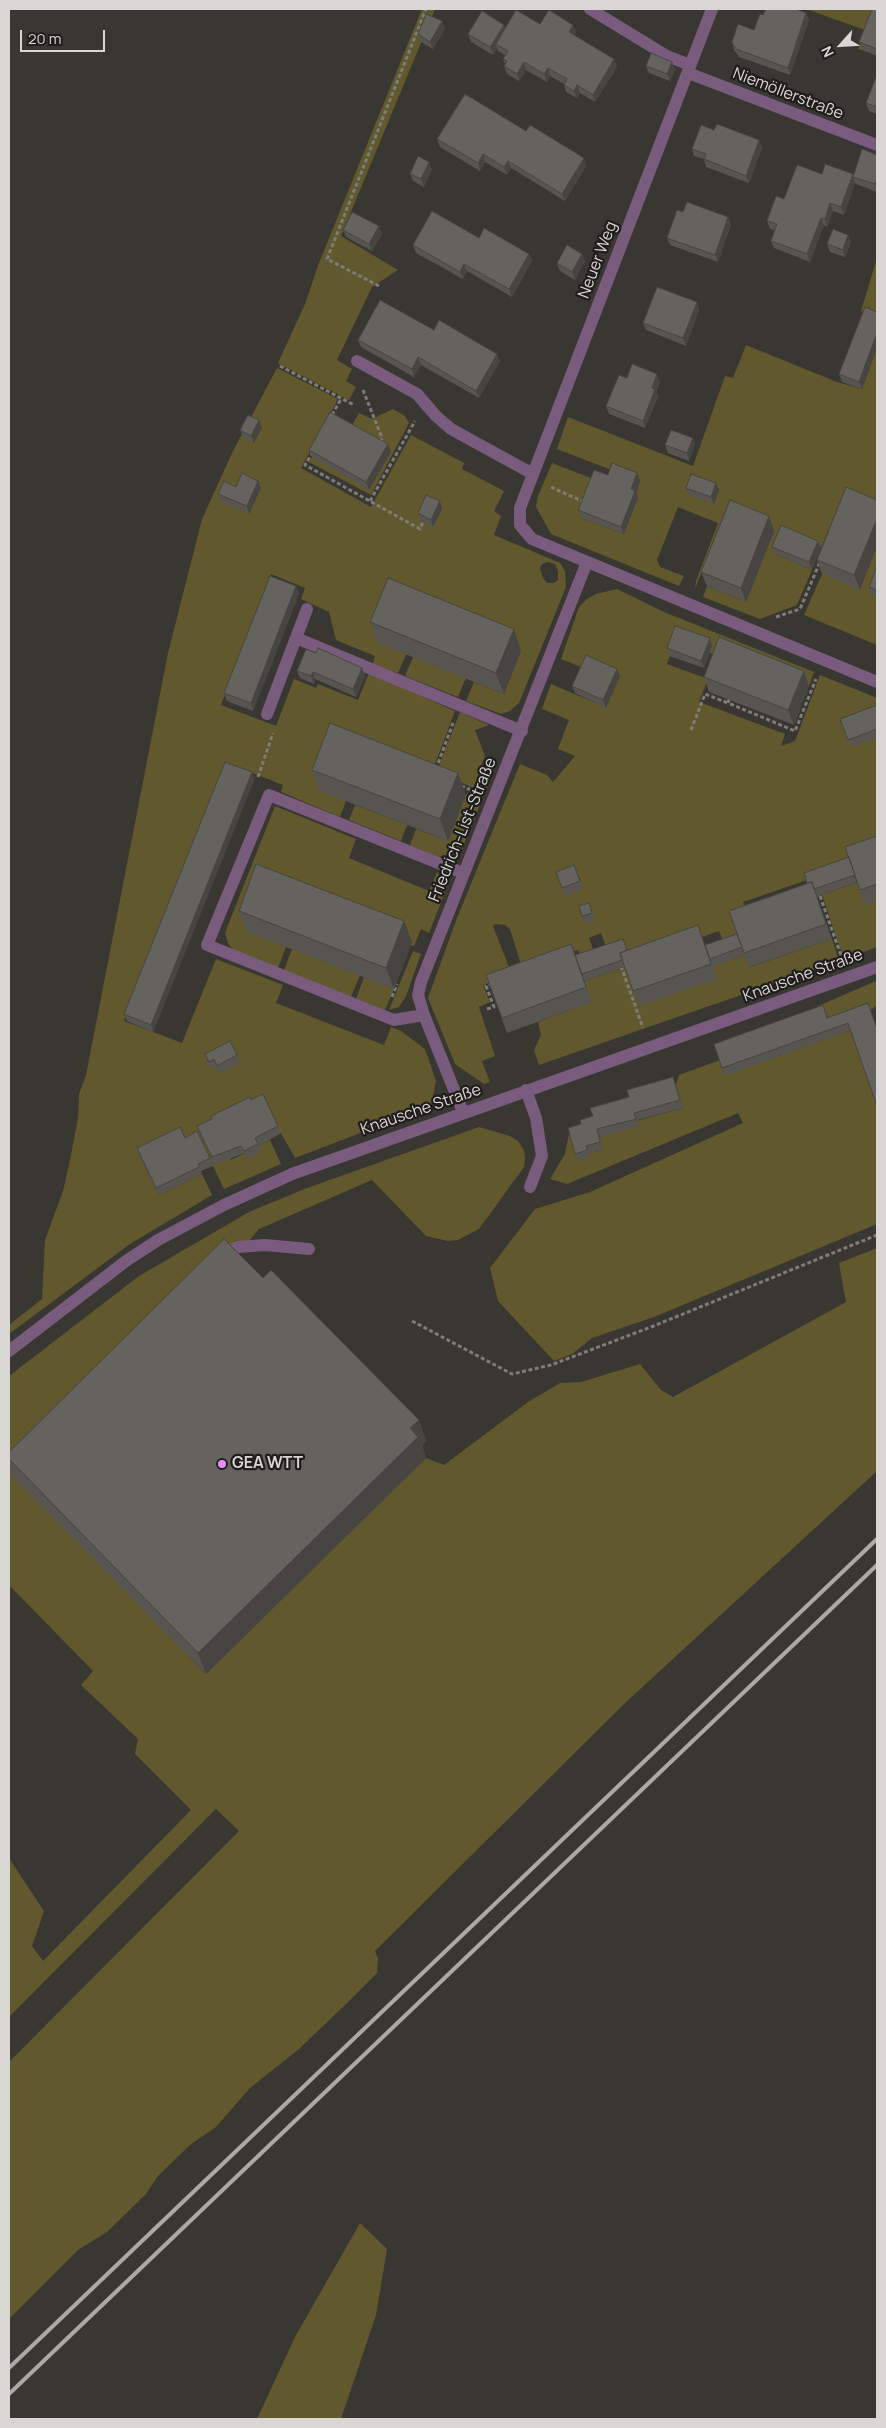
<!DOCTYPE html>
<meta charset="utf-8">
<style>
body{margin:0}
#map{position:relative;width:886px;height:2428px;overflow:hidden;background:#383732;font-family:Manrope,sans-serif}
canvas{display:block}
.frame{position:absolute;inset:0;border:10px solid #d8d7d4;pointer-events:none}
.north{position:absolute;left:816px;top:20px;width:50px;height:50px;-webkit-text-stroke:4px #1f1e1c;paint-order:stroke;rotate:244deg;font-size:14px;font-weight:700;line-height:20px;text-align:center;color:#d8d7d4}
.north::after{content:'';display:block;margin:auto;width:18px;height:22px;background:#d8d7d4;clip-path:polygon(50% 0,100% 100%,50% 72%,0 100%)}
.scale{position:absolute;left:20px;top:30px;width:85px;height:22px;box-sizing:border-box;border:2px solid #d8d7d4;border-top:0;padding-left:6px;font-size:15px;line-height:18px;white-space:nowrap;color:#d8d7d4;-webkit-text-stroke:4px #1f1e1c;paint-order:stroke}
</style>
<div id="map">
<canvas width="886" height="2428"></canvas>
<div class="frame"></div>
<div class="north">N</div>
<div class="scale">20 m</div>
</div>
<script>
const g = document.querySelector('canvas').getContext('2d');
g.lineJoin = 'round';
function paint(path, color) { g.fillStyle = color; g.fill(path, 'evenodd'); }
const poly = rows => new Path2D(rows.map(r => 'M' + r).join(''));
function stroke(path, color, width, dash) { g.strokeStyle = color; g.lineWidth = width; g.lineCap = dash ? 'butt' : 'round'; g.setLineDash(dash || []); g.stroke(path); }
function write(font, color, halo, rows, align = 'center') {
  g.font = font + ' Manrope,sans-serif'; g.lineWidth = 4.5; g.setLineDash([]); g.textBaseline = 'middle'; g.strokeStyle = halo; g.fillStyle = color; for (const [text, x, y, turn = 0] of rows) {
    g.save(); g.translate(x, y); g.rotate((+turn || 0) * Math.PI / 180); g.textAlign = isNaN(turn) ? turn : align; if (halo) g.strokeText(text, 0, 0); g.fillText(text, 0, 0); g.restore();
  }
}
paint(poly([
 [422,9,435,9,341,236,398,270,372,287,337,360,352,369,346,381,356,387,349,400,278,363,305,304,319,263],
 [806,9,877,9,877,11,862,50,858,49,865,30],
 [877,258,877,318,861,311],
 [746,345,837,382,862,389,877,348,877,513,848,511,838,507,821,548,784,533,775,554,812,570,797,605,760,619,703,597,707,586,746,602,774,531,738,505,729,501,695,589,696,581,718,523,678,507,657,560,660,567,684,576,679,586,551,534,536,507,538,496,552,463,596,480,581,518,624,534,640,481,557,449,568,417,693,466,725,376,733,378],
 [277,368,338,399,301,468,371,507,411,435,464,463,462,469,504,491,494,511,501,516,494,535,560,563,565,571,566,587,519,703,510,711,501,714,466,701,474,682,504,694,521,650,406,654,398,673,373,664,375,656,336,640,329,612,301,599,305,588,271,574,221,705,276,726,294,679,316,688,318,684,358,700,369,673,455,711,429,780,346,801,340,817,281,792,283,785,225,762,124,1021,182,1043,216,959,283,985,276,1003,384,1045,391,1027,401,1031,425,1049,436,1081,431,1106,295,1158,281,1133,230,1157,231,1160,270,1140,281,1164,224,1189,200,1139,187,1145,182,1135,140,1155,159,1195,202,1174,212,1195,130,1244,9,1334,9,1325,42,1299,45,1240,63,1191,70,1160,78,1118,79,1094,86,1075,168,653,202,519,233,451],
 [548,562,555,564,558,571,558,580,554,583,547,583,543,578,540,568,542,564],
 [393,409,405,416,409,423,371,495,309,462,312,457,350,428,359,413,372,419],
 [877,547,877,580,871,594,877,597,877,645,804,615,822,574],
 [617,589,664,612,814,672,809,686,725,652,722,658,710,653,678,633,667,664,708,679,699,702,785,734,781,746,795,741,820,675,877,698,877,852,851,865,743,902,749,920,740,941,725,946,719,931,691,941,629,955,608,953,601,933,589,938,593,949,580,954,578,950,523,971,510,929,505,925,495,924,493,926,512,975,483,985,490,1002,479,1007,495,1056,482,1061,490,1082,484,1084,455,1064,428,998,457,918,520,764,547,775,553,782,575,756,558,749,569,720,542,709,551,684,605,707,619,677,586,669,561,659,579,607,587,599,596,594],
 [413,657,466,678,458,697,405,676],
 [460,712,489,725,475,730,485,756,478,773,490,778,485,792,436,773],
 [466,794,482,800,462,849,456,853,438,857,410,845,416,829,448,841],
 [355,805,407,825,401,841,349,820],
 [275,806,356,839,349,858,429,891,437,872,447,887,429,933,421,929,414,946,411,945,412,943,286,947,278,968,233,950,228,943,225,933],
 [858,882,877,900,877,947,844,959,822,895],
 [832,939,839,961,539,1065,534,1050,541,1035,538,1022,591,1002,584,981,625,967,712,966,745,955,750,967],
 [292,949,360,975,351,997,284,970],
 [413,951,421,954,406,996,399,1007,389,1010],
 [364,977,394,989,385,1010,356,999],
 [876,981,877,1005,871,1010,830,1025,818,1006],
 [851,1030,877,1105,877,1224,654,1317,592,1338,572,1354,554,1361,498,1301,490,1268,535,1209,590,1192,743,1123,738,1113,567,1184,550,1179,565,1154,569,1134,589,1158,588,1154,603,1149,600,1137,636,1121,683,1108,676,1084,679,1075,720,1060,725,1075],
 [479,1127,510,1136,518,1141,524,1150,525,1159,524,1167,479,1229,458,1240,448,1241,426,1236,372,1180,259,1229,232,1261,13,1476,206,1674,426,1458,444,1465,528,1402,560,1383,581,1382,640,1364,661,1390,673,1397,846,1302,839,1263,877,1248,877,1471,624,1704,375,1951,378,1959,377,1973,345,2005,299,2049,250,2088,216,2127,190,2145,157,2177,146,2194,107,2232,78,2250,9,2319,9,2062,239,1831,216,1809,9,2017,9,1858,44,1911,32,1946,43,1961,191,1810,135,1754,138,1739,81,1685,93,1671,9,1585,9,1376,139,1276,249,1212,307,1188],
 [360,2223,387,2249,376,2315,341,2419,257,2419,295,2337]
]), '#61592d');
stroke(poly([
 [379,286,327,259,426,9],
 [280,366,354,405],
 [363,390,382,438,380,442],
 [332,415,341,399],
 [313,452,305,465,420,529,423,522],
 [551,487,584,502],
 [370,501,415,421],
 [776,617,800,609,820,562],
 [729,699,728,703,795,731,816,679],
 [691,730,705,694,728,703],
 [436,769,453,723],
 [258,777,273,733],
 [461,786,474,791],
 [820,896,842,958],
 [621,966,643,1028],
 [392,997,397,984],
 [487,1009,494,1007,486,986,493,984],
 [412,1321,512,1374,551,1365,651,1327,877,1235]
]), '#7d7c78', 3, [4, 2.5]);
stroke(poly([
 [590,9,667,56,690,65],
 [357,361,417,394,436,416,451,429,533,474],
 [296,638,522,731],
 [267,714,307,609],
 [424,1015,394,1020,207,945,269,795,463,873],
 [526,1090,536,1118,542,1156,530,1187],
 [220,1257,238,1247,265,1245,309,1249]
]), '#795c7d', 12);
stroke(poly([
 [712,9,520,508,520,525,532,539,877,682],
 [688,73,877,145],
 [463,1112,424,1015,418,995,421,982,587,562],
 [9,1351,126,1261,158,1240,224,1205,292,1174,877,967]
]), '#795c7d', 12);
stroke(poly([
 [9,2368,877,1539],
 [9,2394,877,1565]
]), '#aaa9a5', 4);
paint(poly([
 [877,9,877,56,862,50,859,42],
 [806,13,809,20,790,75,739,57,734,50,732,42,754,30,763,15],
 [442,21,445,29,433,49,421,42,418,34],
 [540,24,576,32,574,36,614,59,617,67,595,102,580,93,577,98,566,92,564,85,564,84,550,76,547,82,526,70,519,81,507,74,504,66,505,64,503,59,505,55,498,51,497,48,493,55,471,42,468,34,505,28],
 [646,66,675,69,670,81,649,73],
 [877,77,877,114,869,111,866,103],
 [714,130,759,140,762,148,749,183,706,167,704,159,694,156,692,149],
 [526,131,586,166,565,201,511,168,507,175,485,162,480,171,440,147,437,139],
 [877,155,877,192,856,184,855,183,844,215,833,211,827,227,824,225,810,262,774,248,771,241,775,230,770,229,767,221,784,199,822,174,853,176],
 [432,169,424,187,413,181,410,174],
 [728,217,731,224,718,262,670,245,667,238],
 [379,226,382,234,372,251,346,237,343,230],
 [479,238,529,254,532,261,512,297,467,271,463,279,416,253,413,245],
 [851,242,845,257,830,252,827,244],
 [582,254,585,261,575,280,560,271,557,263],
 [697,302,699,310,686,346,646,330,643,323],
 [865,307,862,389,842,382,839,374],
 [434,330,500,361,479,398,421,365,414,377,361,347,358,340],
 [627,378,660,382,656,392,658,397,645,428,609,414,606,406],
 [262,428,254,443,243,437,240,430],
 [693,438,695,445,689,461,668,453,665,445],
 [309,450,391,452,369,490,312,457],
 [608,475,640,480,636,492,638,498,624,534,581,518,578,510],
 [258,481,261,488,249,514,221,502,218,494,236,487],
 [716,483,719,490,714,504,689,495,686,488],
 [846,487,860,590,822,574,817,560],
 [442,509,433,527,420,521,418,513],
 [769,516,774,531,746,602,707,586,701,572],
 [818,541,821,548,812,570,775,554,772,547],
 [877,566,877,597,871,595,869,587],
 [296,586,299,594,253,711,227,701,224,693],
 [370,622,521,651,504,694,378,643],
 [712,646,704,668,669,656,667,648],
 [316,653,362,668,365,676,356,697,315,679,314,684,300,678,297,671],
 [617,669,620,677,606,708,575,693,572,686],
 [704,677,809,686,794,725,709,692],
 [877,705,877,738,851,747,840,719],
 [312,770,466,794,448,841,320,791],
 [252,772,254,780,153,1032,127,1021,124,1014],
 [877,836,877,901,865,905,857,882,817,897,832,939,749,967,745,955,713,966,717,979,639,1006,625,967,584,981,575,955,627,950,706,948,737,934,807,883,849,857],
 [574,865,583,889,565,896,556,872],
 [589,903,595,920,585,924,579,906],
 [239,911,404,921,412,942,394,989,247,932],
 [571,944,592,1002,507,1033,486,975],
 [868,1003,851,1030,725,1076,714,1044,827,1018],
 [205,1054,237,1055,240,1063,220,1073,217,1067,211,1070],
 [676,1084,683,1108,637,1120,639,1126,600,1137,603,1149,588,1154,590,1158,578,1161,575,1154,581,1124,593,1116],
 [251,1100,278,1126,281,1133,259,1146,261,1152,247,1159,244,1153,215,1165,200,1134,197,1126],
 [185,1138,210,1158,213,1166,201,1171,202,1174,159,1195,139,1156,137,1148],
 [263,1278,419,1420,426,1441,422,1446,426,1458,206,1674,13,1477,9,1466,9,1452]
]), '#565550');
paint(poly([
 [806,13,809,20,790,75,788,68],
 [442,21,445,29,433,49,430,42],
 [504,25,507,32,496,44,497,48,493,55,490,47],
 [573,25,576,32,571,40,569,32],
 [614,59,617,67,595,102,593,95],
 [524,62,526,70,519,81,517,74],
 [672,62,675,69,670,81,667,74],
 [548,68,550,76,547,82,544,74],
 [577,85,580,93,577,98,574,91],
 [759,140,762,148,749,183,746,176],
 [483,154,485,162,480,171,478,163],
 [584,158,586,166,565,201,562,194],
 [508,161,511,168,507,175,504,167],
 [429,162,432,169,424,187,421,179],
 [853,174,855,183,844,215,841,207],
 [877,178,877,190,875,184],
 [830,203,833,211,827,227,825,219],
 [728,217,731,224,718,262,715,255],
 [821,218,824,225,810,262,807,254],
 [379,226,382,234,372,251,369,244],
 [848,235,851,242,845,257,843,250],
 [529,254,532,261,512,297,509,289],
 [582,254,585,261,575,280,572,272],
 [464,264,467,271,463,279,460,272],
 [697,302,699,310,686,346,683,338],
 [877,333,877,348,862,389,859,382],
 [497,354,500,361,479,398,476,391],
 [418,357,421,365,414,377,412,369],
 [657,374,660,382,656,392,658,397,645,428,643,421,652,388],
 [259,420,262,428,254,443,251,436],
 [693,438,695,445,689,461,687,453],
 [388,444,391,452,369,490,366,482],
 [637,473,640,480,636,492,638,498,624,534,621,527,631,489],
 [258,481,261,488,249,514,247,506],
 [716,483,719,490,714,504,711,497],
 [440,501,442,509,433,527,431,520],
 [769,516,774,531,746,602,741,588],
 [877,519,877,547,860,590,854,575],
 [818,541,821,548,812,570,809,562],
 [296,586,299,594,253,711,251,703],
 [514,629,521,651,504,694,496,673],
 [710,638,712,646,704,668,701,661],
 [362,668,365,676,356,697,353,689],
 [617,669,620,677,606,708,603,700],
 [804,671,809,686,794,725,788,710],
 [313,672,315,679,314,684,311,676],
 [252,772,254,780,153,1032,151,1025],
 [458,773,466,794,448,841,440,819],
 [404,921,412,942,394,989,386,968],
 [419,1420,426,1441,422,1446,426,1458,206,1674,198,1653]
]), '#464541');
const building = poly([
 [766,9,796,9,806,13,788,68,736,49,732,42,738,24,754,30,760,14,763,15,766,9],
 [872,9,877,9,877,49,859,42,872,9],
 [516,10,540,24,549,10,573,25,569,32,614,59,593,95,577,85,574,91,564,85,567,79,548,68,544,74,524,62,517,74,504,66,507,61,503,59,508,51,496,44,516,10],
 [482,11,504,25,490,47,468,34,482,11],
 [426,14,442,21,430,42,418,34,426,14],
 [651,53,672,62,667,74,646,66,651,53],
 [876,77,877,77,877,107,866,103,876,77],
 [465,94,526,131,530,125,584,158,562,194,508,161,504,167,483,154,478,163,437,139,465,94],
 [717,124,759,140,746,176,704,159,706,154,692,149,701,125,714,130,717,124],
 [862,149,877,155,877,178,875,184,853,177,862,149],
 [418,156,429,162,421,179,410,174,418,156],
 [825,164,853,174,841,207,830,203,825,219,821,218,807,254,771,241,777,224,767,221,776,196,784,199,797,165,822,174,825,164],
 [687,202,728,217,715,255,667,238,677,210,683,212,687,202],
 [432,211,479,238,484,228,529,254,509,289,464,264,460,272,413,245,432,211],
 [352,212,379,226,369,244,343,230,352,212],
 [833,229,848,235,843,250,827,244,833,229],
 [567,245,582,254,572,272,557,263,567,245],
 [657,287,697,302,683,338,643,323,657,287],
 [380,300,434,330,439,320,497,354,476,391,418,357,412,369,358,340,380,300],
 [865,307,877,312,877,333,859,382,839,374,865,307],
 [632,364,657,374,652,388,655,389,643,421,606,406,619,375,627,378,632,364],
 [330,412,388,444,366,482,309,450,330,412],
 [248,415,259,420,251,436,240,430,248,415],
 [671,430,693,438,687,453,665,445,671,430],
 [612,463,637,473,631,489,635,491,621,527,578,510,594,470,608,475,612,463],
 [242,473,258,481,247,506,218,494,224,481,236,487,242,473],
 [691,474,716,483,711,497,686,488,691,474],
 [846,487,877,500,877,519,854,575,817,560,846,487],
 [426,495,440,501,431,520,418,513,426,495],
 [730,500,769,516,741,588,701,572,730,500],
 [781,525,818,541,809,562,772,547,781,525],
 [877,566,877,590,869,587,877,566],
 [270,576,296,586,251,703,224,693,270,576],
 [388,578,514,629,496,673,370,622,388,578],
 [675,626,710,638,701,661,667,648,675,626],
 [719,637,804,671,788,710,704,677,719,637],
 [318,648,362,668,353,689,313,672,311,676,297,671,306,649,316,653,318,648],
 [586,655,617,669,603,700,572,686,586,655],
 [877,705,877,729,848,740,840,719,877,705],
 [330,723,458,773,440,819,312,770,330,723],
 [225,762,252,772,151,1025,124,1014,225,762],
 [877,836,877,884,860,890,845,847,877,836],
 [849,857,855,875,814,889,812,882,807,883,804,873,849,857],
 [256,864,404,921,386,968,239,911,256,864],
 [574,865,580,881,562,888,556,872,574,865],
 [812,882,826,924,744,953,729,911,812,882],
 [589,903,592,913,582,916,579,906,589,903],
 [698,925,711,964,633,991,620,953,698,925],
 [737,934,742,947,710,959,705,945,737,934],
 [623,939,627,950,620,953,622,960,582,974,575,955,623,939],
 [571,944,586,987,502,1018,486,975,571,944],
 [868,1003,877,1029,877,1106,848,1023,722,1068,714,1044,823,1005,827,1018,868,1003],
 [230,1041,237,1055,217,1066,214,1059,209,1062,205,1054,230,1041],
 [673,1077,680,1100,634,1113,636,1119,597,1129,600,1142,586,1146,587,1150,575,1154,568,1128,581,1124,580,1120,593,1116,590,1108,629,1097,627,1090,673,1077],
 [263,1094,278,1126,255,1138,258,1144,244,1151,241,1146,212,1157,197,1126,212,1119,211,1116,250,1097,251,1100,263,1094],
 [180,1127,185,1138,197,1131,210,1158,198,1164,199,1167,156,1188,137,1148,180,1127],
 [224,1239,263,1278,271,1270,419,1420,410,1428,418,1437,198,1653,9,1459,9,1452,224,1239]
]);
paint(building, '#64635d');
stroke(building, '#464541', 1);
for (const [x, y, r, color] of [
 [222,1464,5,"#ec8cfb"]
]) { const dot = new Path2D(); dot.arc(x, y, r, 0, 2 * Math.PI); g.fillStyle = color; g.fill(dot); stroke(dot, '#1f1e1c', 2); }
write('16px', '#d8d7d4', '#1f1e1c', [
 ["Niemöllerstraße",788,94,21],
 ["Neuer Weg",598,260,-69],
 ["Friedrich-List-Straße",463,830,-68],
 ["Knausche Straße",803,976,-20],
 ["Knausche Straße",421,1110,-19]
]);
write('bold 16px', '#d8d7d4', '#1f1e1c', [
 ["GEA WTT",232,1464]
], 'left');
</script>
